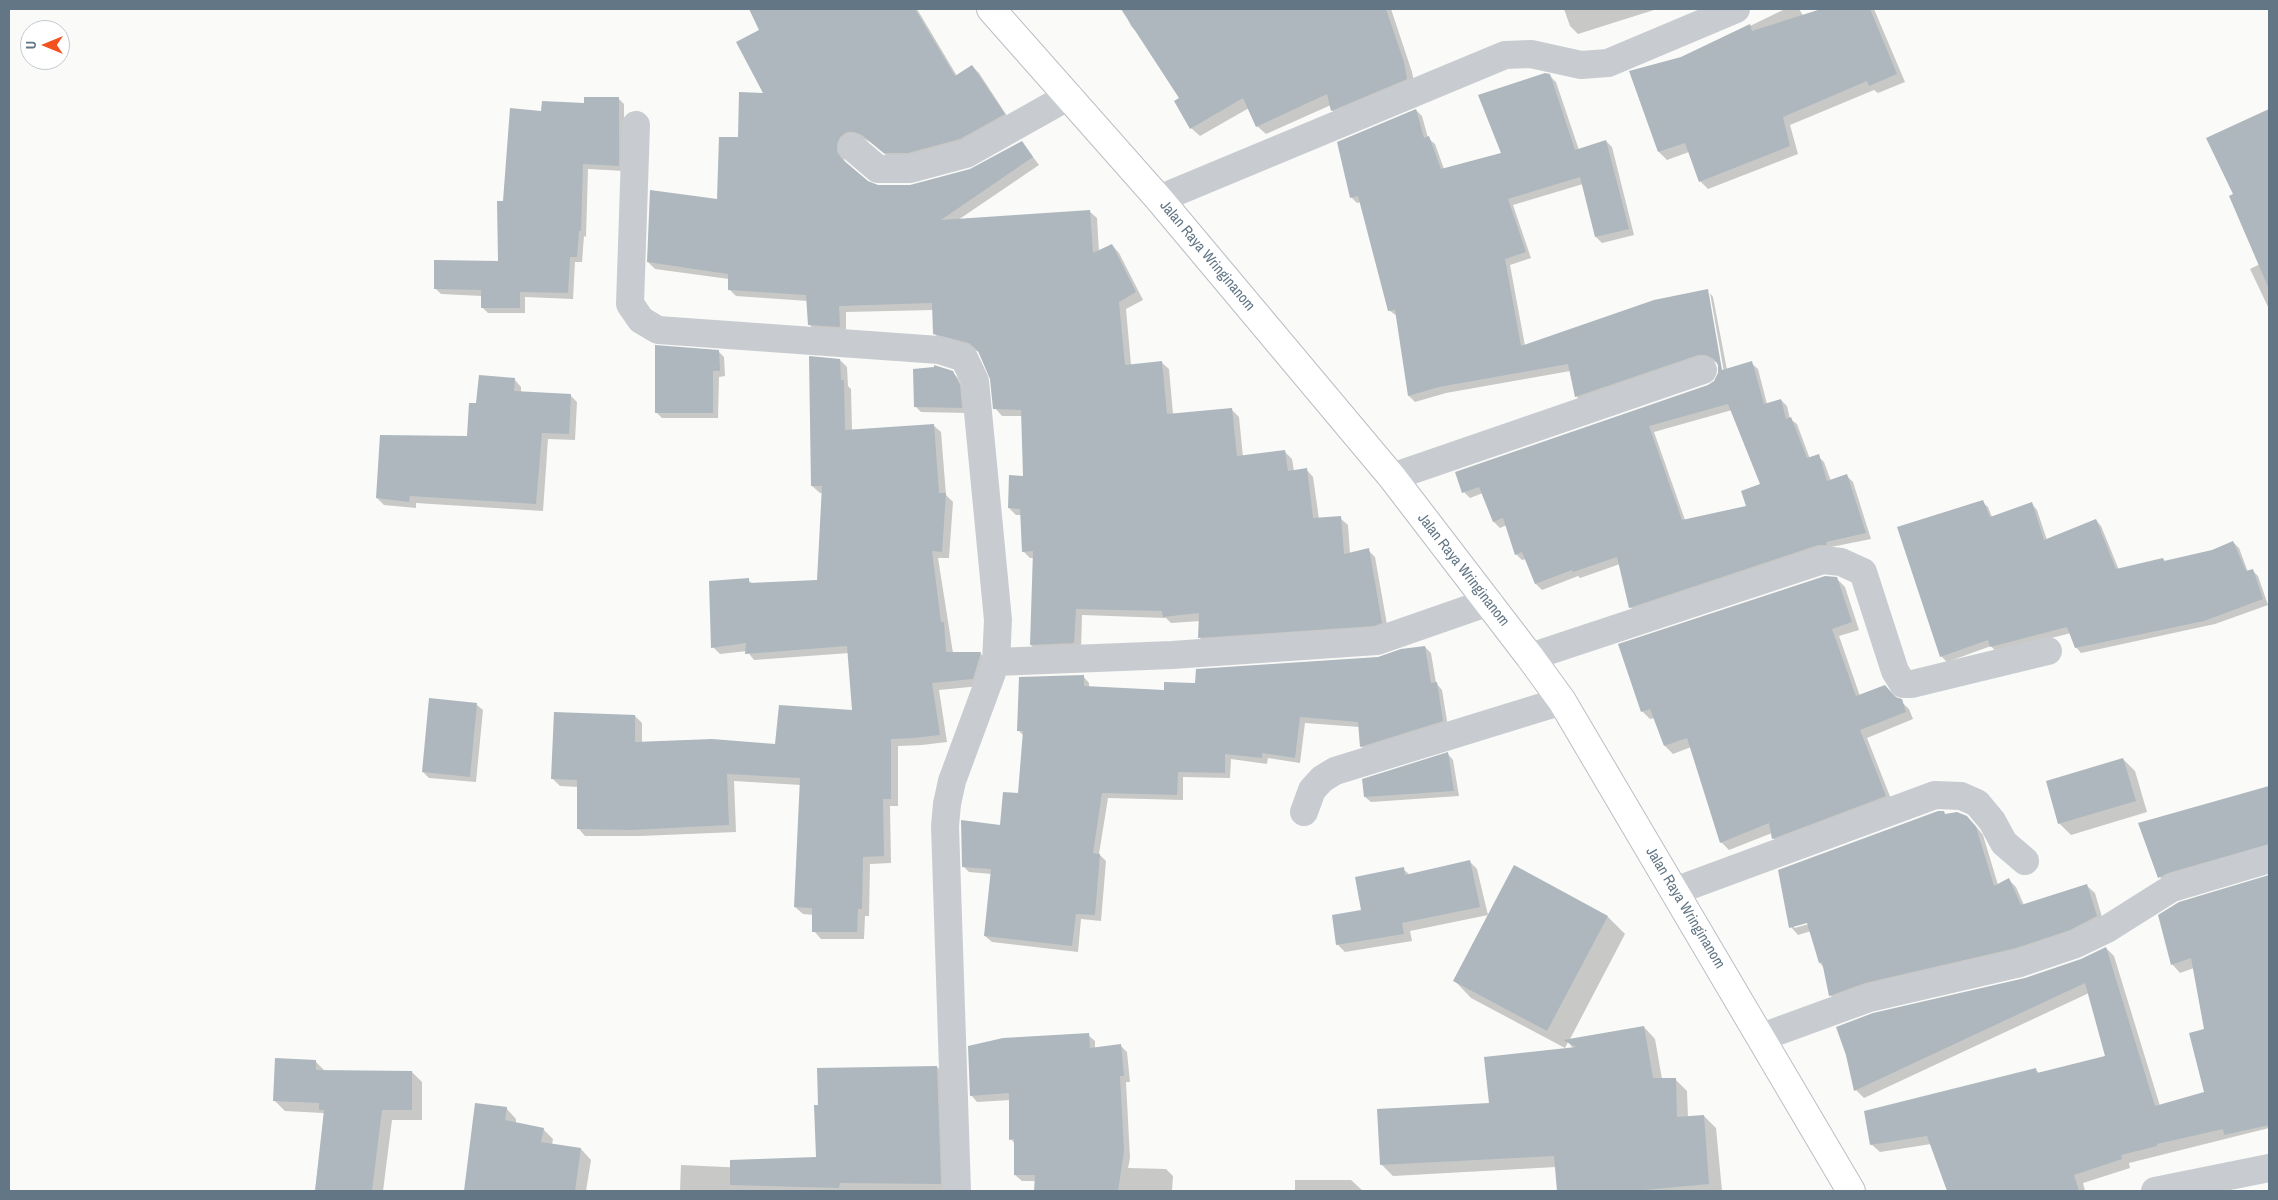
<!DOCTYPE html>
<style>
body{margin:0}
#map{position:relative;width:2278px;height:1200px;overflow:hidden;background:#fafaf8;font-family:"Archivo Narrow",sans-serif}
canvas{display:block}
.frame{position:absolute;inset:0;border:10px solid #627685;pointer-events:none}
.north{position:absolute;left:20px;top:20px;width:50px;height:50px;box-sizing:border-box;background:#fff;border:1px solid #c0c8ce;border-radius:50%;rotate:270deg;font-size:14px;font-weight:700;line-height:20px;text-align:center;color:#627685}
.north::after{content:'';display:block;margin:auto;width:18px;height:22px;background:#f15220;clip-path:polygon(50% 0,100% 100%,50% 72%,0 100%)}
</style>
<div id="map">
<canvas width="2278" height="1200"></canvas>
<div class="frame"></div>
<div class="north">U</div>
</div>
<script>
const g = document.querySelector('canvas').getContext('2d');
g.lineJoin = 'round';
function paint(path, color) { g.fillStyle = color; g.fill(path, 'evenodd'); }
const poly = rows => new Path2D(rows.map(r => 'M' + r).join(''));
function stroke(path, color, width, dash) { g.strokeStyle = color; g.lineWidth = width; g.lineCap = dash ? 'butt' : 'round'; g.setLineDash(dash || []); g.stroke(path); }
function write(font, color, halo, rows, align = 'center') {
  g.font = font + ' "Archivo Narrow",sans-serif'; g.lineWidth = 5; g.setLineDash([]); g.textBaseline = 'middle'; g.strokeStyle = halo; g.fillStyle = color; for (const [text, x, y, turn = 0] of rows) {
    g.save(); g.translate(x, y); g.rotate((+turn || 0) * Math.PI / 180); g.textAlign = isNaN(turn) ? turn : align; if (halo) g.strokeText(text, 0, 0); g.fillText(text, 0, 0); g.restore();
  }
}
paint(poly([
 [751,9,917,9,957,76,972,66,979,73,1011,122,967,146,892,160,870,142,862,138,843,151,844,160,847,165,868,182,878,186,910,186,971,170,1022,142,1039,165,958,220,1089,211,1097,218,1099,252,1112,245,1119,253,1143,300,1126,309,1131,365,1161,362,1169,369,1173,414,1231,409,1239,417,1243,457,1285,452,1292,459,1294,471,1306,469,1313,477,1319,519,1340,518,1348,525,1350,554,1368,550,1375,557,1388,630,1206,644,1199,637,1200,621,1171,623,1166,618,1082,615,1081,650,1038,652,1031,645,1034,558,1030,558,1023,551,1022,515,1016,515,1009,508,1024,477,1023,416,1002,416,995,408,992,379,980,352,941,341,934,333,933,310,846,312,846,334,816,332,809,324,808,301,736,296,729,289,729,279,655,269,648,262,719,200,739,139,765,94,760,30],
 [1123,9,1391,9,1412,72,1415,87,1340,119,1332,110,1331,105,1266,134,1257,126,1249,108,1200,136,1191,128,1181,99,1139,35,1131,26],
 [1564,9,1657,9,1578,34,1570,26],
 [1785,9,1799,9,1806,20,1833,9,1874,9,1905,82,1878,93,1874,90,1790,125,1798,154,1708,189,1700,181,1689,152,1667,160,1659,152,1682,59],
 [1549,75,1556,82,1579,150,1606,141,1612,147,1634,235,1602,243,1596,237,1583,184,1513,205,1531,258,1510,265,1525,346,1707,291,1721,369,1724,372,1710,293,1713,297,1727,370,1751,363,1758,369,1767,404,1781,400,1787,406,1790,419,1797,424,1810,459,1818,456,1824,462,1831,481,1847,476,1853,482,1871,539,1831,547,1637,613,1630,607,1620,564,1580,578,1578,576,1542,590,1536,584,1526,559,1522,560,1516,554,1507,525,1500,528,1494,522,1483,493,1470,498,1464,492,1709,386,1715,381,1719,374,1718,362,1704,361,1583,403,1577,397,1570,371,1446,393,1415,402,1409,396,1397,316,1390,311,1361,202,1357,203,1351,197,1416,110,1422,116,1428,138,1435,144,1444,169,1503,153],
 [1732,410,1761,484,1747,507,1685,520,1654,432],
 [618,98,624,104,624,171,588,169,586,237,584,236,582,262,575,262,573,299,525,297,525,313,488,313,482,307,482,296,441,294,435,288,499,263,504,202,543,112],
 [2269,111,2269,309,2250,269,2260,264,2235,195,2208,138],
 [718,351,724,357,725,376,719,377,718,418,662,418,656,412],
 [840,360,847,367,848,386,851,389,852,431,933,425,941,432,946,495,953,502,949,558,938,558,953,653,980,653,988,661,980,686,939,690,947,742,922,745,898,746,898,806,890,806,891,863,870,864,869,916,865,916,864,939,821,939,814,931,814,915,803,914,795,907,801,785,734,781,736,832,640,836,585,836,578,828,579,787,560,786,553,779,635,716,642,723,642,743,776,746,853,712,849,653,754,660,747,651,720,654,713,647,748,580,753,584,818,581,822,493,820,493,812,486],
 [952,372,958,378,965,392,967,413,921,412,915,406],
 [515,380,521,387,521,393,570,395,577,402,575,440,548,439,543,511,416,503,416,508,384,505,377,498,468,437,477,405],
 [1982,502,1988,507,1992,517,2032,504,2037,510,2047,540,2096,520,2101,526,2119,570,2163,559,2166,562,2212,551,2233,542,2239,548,2248,572,2252,570,2258,576,2268,605,2215,624,2081,653,2076,647,2071,633,1996,652,1991,646,1947,662,1941,656],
 [1837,579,1845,587,1859,630,1839,636,1860,696,1885,686,1909,709,1913,719,1867,738,1893,804,1781,846,1773,838,1772,833,1729,850,1721,842,1691,747,1673,754,1665,746,1655,718,1650,719,1642,711],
 [1425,647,1431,653,1436,683,1442,690,1448,727,1367,752,1361,746,1359,727,1305,723,1300,763,1268,758,1267,764,1231,759,1230,778,1183,777,1183,800,1108,798,1099,854,1106,861,1101,921,1081,919,1078,952,992,942,985,936,992,874,969,872,963,866,1001,827,1019,794,1024,736,1018,730,1083,676,1089,683,1089,687,1165,691,1378,658],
 [477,705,483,710,476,782,429,778,423,772],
 [1448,754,1453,760,1459,796,1371,802,1365,797],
 [2123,759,2135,771,2147,812,2071,835,2059,823],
 [2269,788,2269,853,2168,886,2160,877,2140,824],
 [1943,812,1946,815,1967,817,1975,825,1983,835,1998,885,2009,880,2016,887,2024,905,2087,886,2095,893,2104,924,1838,1003,1830,995,1824,968,1820,963,1811,931,1798,935,1791,927],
 [1813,920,1813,923,1794,928,1794,925],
 [1469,861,1477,869,1488,915,1410,931,1412,941,1345,952,1337,944,1363,911,1403,869,1410,875],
 [1514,867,1608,917,1625,934,1569,1041,1644,1027,1655,1039,1662,1079,1675,1079,1687,1091,1688,1118,1704,1116,1716,1128,1722,1191,1558,1191,1556,1167,1393,1176,1381,1164,1491,1104,1573,1048,1568,1042,1565,1048,1471,998,1454,980],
 [2269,876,2269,1128,2129,1163,2130,1168,2083,1183,2085,1191,1948,1191,1931,1144,1880,1152,1871,1144,2036,1070,2040,1074,2106,1057,2089,993,1864,1098,1856,1090,1838,1027,2025,979,2082,960,2106,948,2114,956,2160,1106,2206,1093,2205,1030,2194,968,2180,973,2172,964,2179,904],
 [1088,1035,1095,1041,1095,1048,1120,1045,1127,1052,1130,1082,1126,1082,1130,1158,1128,1168,1166,1169,1173,1176,1172,1191,1036,1191,1036,1181,1022,1181,1015,1175,1015,1144,1011,1139,1011,1100,977,1102,971,1095],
 [316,1062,326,1072,412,1072,422,1082,422,1120,392,1120,383,1191,315,1191,325,1115,323,1113,285,1111,275,1101],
 [937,1067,945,1075,948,1191,680,1191,681,1165,790,1170,818,1158],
 [476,1105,506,1108,516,1119,516,1124,543,1129,553,1139,552,1145,581,1149,591,1160,586,1191,465,1191],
 [1295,1180,1351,1180,1363,1191,1295,1191]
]), '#0003');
paint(poly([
 [749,9,915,9,955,76,972,65,1005,114,960,139,908,153,884,153,862,135,854,132,847,132,840,137,837,144,837,152,842,159,868,181,878,185,910,185,970,169,1022,141,1033,157,941,220,1090,210,1093,253,1112,244,1136,292,1119,302,1125,365,1162,361,1167,414,1232,408,1237,456,1285,450,1288,471,1307,468,1313,518,1341,516,1344,554,1369,548,1382,623,1374,626,1198,638,1199,613,1163,617,1162,611,1076,609,1074,643,1030,645,1033,551,1022,552,1020,509,1008,508,1009,475,1023,476,1021,410,993,409,990,379,978,351,969,343,933,334,932,303,839,306,840,327,808,325,806,295,728,290,728,274,647,262,650,190,717,199,719,137,738,137,739,92,763,93,736,42,759,30],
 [1121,9,1386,9,1404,62,1407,79,1331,111,1327,94,1256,127,1243,98,1190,129,1174,101,1179,98],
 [1821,9,1870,9,1897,74,1869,86,1867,81,1783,117,1790,146,1699,182,1685,143,1658,152,1629,71,1681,57,1750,24,1752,31],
 [1545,73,1550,74,1575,150,1606,140,1629,229,1595,237,1580,177,1508,199,1526,252,1505,259,1521,346,1654,300,1708,289,1722,370,1752,361,1764,404,1781,399,1786,419,1791,417,1807,458,1819,454,1827,481,1847,474,1866,533,1826,542,1827,545,1818,545,1629,608,1617,557,1573,572,1572,570,1535,584,1522,552,1515,555,1503,518,1493,522,1479,487,1462,493,1455,472,1708,385,1714,381,1718,373,1718,365,1714,359,1706,355,1698,355,1575,397,1568,364,1439,387,1408,396,1395,310,1388,311,1358,196,1350,198,1337,142,1416,109,1424,138,1429,136,1441,169,1501,153,1478,95],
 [1728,404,1760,484,1741,491,1746,506,1682,520,1649,426],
 [584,97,619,97,619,166,583,164,581,231,579,231,577,257,570,257,568,293,520,292,520,308,481,308,481,290,434,289,434,260,498,261,497,201,503,201,510,108,541,111,542,101,584,103],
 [2269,109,2269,289,2229,196,2233,194,2206,138],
 [655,345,719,350,720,371,713,371,713,413,655,413],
 [809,356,840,359,841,380,844,380,845,430,934,424,939,493,946,493,942,552,932,551,941,622,944,622,946,652,981,652,973,679,932,683,940,735,914,738,891,739,891,799,883,799,884,856,863,857,862,909,858,909,857,932,812,932,812,908,794,907,800,778,727,774,729,825,632,830,577,829,577,780,551,779,554,712,635,715,635,742,712,739,775,744,779,705,852,710,847,646,745,654,746,643,711,648,709,581,749,578,749,583,817,580,822,486,811,486],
 [934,365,953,371,960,385,962,408,914,407,913,369,934,367],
 [479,375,515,378,514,391,571,394,569,434,542,433,536,504,410,496,409,502,376,498,380,435,467,436,469,403,476,403],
 [1983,500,1990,517,2032,502,2044,540,2096,519,2116,569,2163,558,2164,561,2212,550,2233,541,2246,571,2253,569,2263,599,2204,621,2075,648,2067,627,1990,647,1988,640,1940,657,1897,527],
 [1825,576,1837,577,1852,622,1832,629,1856,696,1885,685,1895,697,1902,699,1906,712,1860,730,1886,796,1772,839,1769,823,1720,843,1687,738,1664,746,1650,709,1641,712,1618,644],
 [1425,646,1431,683,1437,682,1443,721,1360,747,1358,722,1300,717,1295,758,1262,753,1262,758,1225,754,1225,773,1178,772,1177,795,1102,793,1093,853,1100,854,1095,915,1076,914,1072,946,984,936,991,869,962,867,961,820,1000,825,1003,792,1018,793,1023,731,1017,731,1019,677,1084,675,1084,686,1164,690,1164,682,1195,683,1196,669,1378,657,1401,649],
 [429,698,477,703,470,777,422,772],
 [1448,752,1454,791,1364,797,1362,779],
 [2123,758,2136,801,2058,824,2046,781],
 [2269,786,2269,844,2168,873,2158,878,2138,823],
 [1938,811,1944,811,1945,814,1957,812,1967,816,1976,827,1994,886,2009,878,2021,905,2087,884,2097,916,2070,930,2016,948,1865,983,1829,996,1822,962,1819,963,1807,923,1789,928,1778,870],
 [1470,860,1480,907,1402,923,1404,934,1336,945,1332,915,1361,910,1355,877,1404,867,1405,875],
 [1514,865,1608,916,1547,1031,1453,981],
 [2269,875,2269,1125,2224,1135,2223,1129,2157,1144,2157,1146,2121,1155,2122,1159,2074,1175,2079,1191,1947,1191,1927,1136,1870,1145,1864,1111,2036,1068,2037,1073,2105,1056,2085,983,1854,1091,1846,1055,1836,1027,1873,1013,2025,978,2081,959,2106,947,2155,1106,2204,1092,2189,1033,2204,1029,2191,958,2171,965,2158,915,2179,902],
 [1644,1026,1653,1078,1676,1078,1677,1117,1704,1115,1709,1184,1633,1191,1557,1191,1554,1156,1380,1165,1377,1109,1489,1103,1484,1057,1576,1047,1563,1040],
 [1089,1033,1090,1048,1121,1044,1124,1076,1120,1076,1124,1151,1118,1191,1034,1191,1035,1175,1014,1175,1014,1139,1009,1140,1009,1093,970,1096,968,1046,1003,1038],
 [275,1058,316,1060,316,1070,412,1071,412,1110,382,1110,372,1191,315,1191,324,1110,319,1110,319,1103,273,1101],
 [937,1066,941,1184,840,1183,839,1188,730,1185,730,1160,816,1157,814,1105,818,1105,817,1068],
 [475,1103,507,1107,505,1120,544,1128,541,1142,581,1148,575,1191,464,1191]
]), '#adb7bd');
const primary = poly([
 [991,9,1159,199,1392,477,1530,657,1562,701,1851,1191]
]);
stroke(primary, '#babfc3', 30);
stroke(poly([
 [636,125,630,304,641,320,658,330,939,350,964,358,975,381,998,620,996,662,952,781,947,804,945,826,957,1191],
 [852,147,878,169,910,169,966,154,1069,96],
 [1159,199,1505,55,1531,54,1581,65,1608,63,1736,9],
 [1392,477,1703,370],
 [1530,657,1823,560,1841,562,1863,572,1895,671,1903,684,1912,684,2048,651],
 [996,662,1172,655,1377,641,1489,602],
 [1304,812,1312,790,1322,779,1335,771,1562,701],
 [1675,891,1935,795,1961,796,1977,803,1992,821,2004,843,2025,861],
 [1762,1037,1869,998,2020,963,2076,944,2107,929,2172,888,2269,859],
 [2155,1191,2269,1168]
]), '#c8ccd0', 28);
stroke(primary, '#fff', 28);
write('15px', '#627685', '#fff', [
 ["Jalan Raya Wringinanom",1207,256,50],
 ["Jalan Raya Wringinanom",1463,570,52],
 ["Jalan Raya Wringinanom",1685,908,59]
]);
</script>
